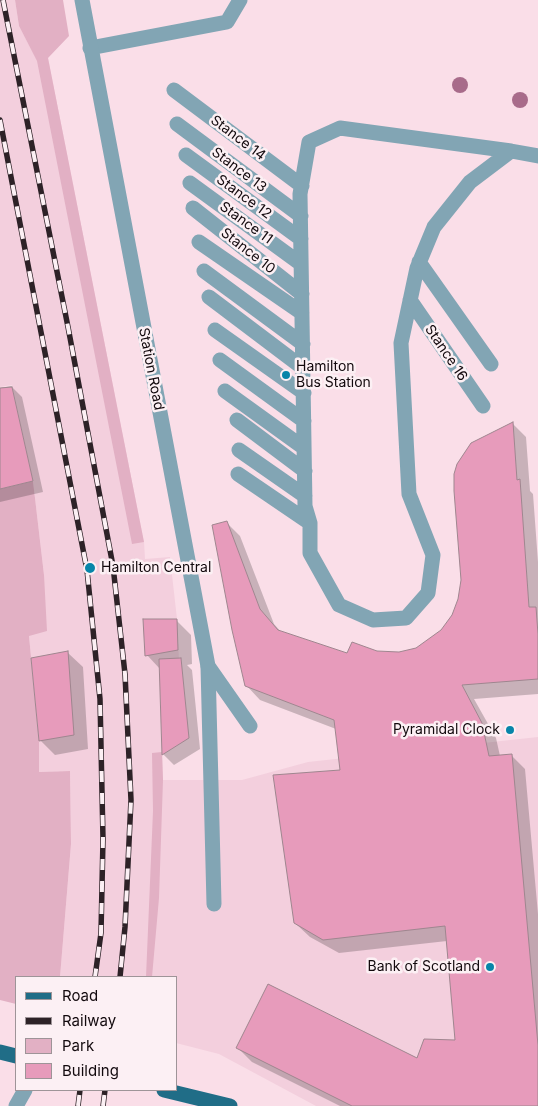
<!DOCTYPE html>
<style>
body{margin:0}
#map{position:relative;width:538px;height:1106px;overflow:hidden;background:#fadee8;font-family:Inter,sans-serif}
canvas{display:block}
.legend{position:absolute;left:15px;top:976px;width:162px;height:115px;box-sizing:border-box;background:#fcf0f4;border:1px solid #9e9498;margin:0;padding:6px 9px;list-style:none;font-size:15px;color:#12090d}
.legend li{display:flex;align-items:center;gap:10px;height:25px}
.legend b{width:25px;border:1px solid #9e9498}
</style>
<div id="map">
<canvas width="538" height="1106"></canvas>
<ul class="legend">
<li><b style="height:6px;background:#206d87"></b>Road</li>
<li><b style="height:6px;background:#2d2227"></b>Railway</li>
<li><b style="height:14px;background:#e2b0c4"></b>Park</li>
<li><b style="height:14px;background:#e79bbb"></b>Building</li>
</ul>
</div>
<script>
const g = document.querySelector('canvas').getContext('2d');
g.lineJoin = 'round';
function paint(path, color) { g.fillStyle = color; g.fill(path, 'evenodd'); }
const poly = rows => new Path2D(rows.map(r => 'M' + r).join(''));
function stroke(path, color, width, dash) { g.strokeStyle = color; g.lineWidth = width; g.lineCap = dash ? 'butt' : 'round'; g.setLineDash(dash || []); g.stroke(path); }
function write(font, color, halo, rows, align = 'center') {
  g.font = font + ' Inter,sans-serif'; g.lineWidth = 5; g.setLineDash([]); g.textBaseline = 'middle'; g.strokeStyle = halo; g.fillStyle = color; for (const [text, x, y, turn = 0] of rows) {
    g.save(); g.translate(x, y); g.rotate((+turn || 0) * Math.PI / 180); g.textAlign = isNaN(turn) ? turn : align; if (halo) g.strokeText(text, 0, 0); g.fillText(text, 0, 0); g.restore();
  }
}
paint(poly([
 [0,0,15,0,19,26,37,60,48,58,144,542,145,559,170,557,177,619,179,659,159,662,163,780,242,780,308,762,538,737,538,1106,316,1106,219,1054,176,1043,176,977,60,977,71,844,70,771,39,772,39,741,29,636,44,575,33,481,12,385,0,387]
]), '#f3cfdd');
paint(poly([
 [15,0,63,0,69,36,48,58,144,542,132,544,37,61,19,26],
 [33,481,44,575,47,631,29,636,39,741,39,772,70,771,71,844,60,977,16,977,16,1004,0,1000,0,489],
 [162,752,163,780,159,898,152,977,146,977,153,811,152,753]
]), '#e2b0c4');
paint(poly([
 [11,386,22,397,43,492,0,502,0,388],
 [512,423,526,437,530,491,533,494,538,562,538,694,474,699,496,738,500,756,511,755,525,769,538,914,538,1106,340,1106,252,1062,238,1048,418,1060,456,1041,447,941,339,953,310,937,295,923,341,771,336,729,260,700,246,685,226,522,240,536,274,624,281,632,348,655,377,652,399,653,417,649,442,631,453,616,459,600],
 [176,620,191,635,192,664,187,665,192,670,200,749,174,765,163,754,160,669,147,655],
 [68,653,83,667,88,749,55,755,40,740]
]), '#0003');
const building = poly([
 [12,387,33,481,0,489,0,388,12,387],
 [513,422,517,480,520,479,529,607,536,607,538,634,538,679,462,685,482,723,489,756,512,754,538,1045,538,1106,352,1106,236,1048,268,984,417,1058,424,1039,455,1040,445,926,323,940,294,923,273,775,340,770,334,720,245,686,232,630,212,525,227,521,260,609,278,630,347,653,352,642,377,651,399,652,416,648,441,630,452,615,458,599,461,580,454,491,454,474,457,464,471,443,513,422],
 [143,619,177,619,178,650,145,656,143,619],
 [68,651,74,735,39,741,31,658,68,651],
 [181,658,189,738,162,755,159,659,181,658]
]);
paint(building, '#e79bbb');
stroke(building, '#9f868f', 1);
stroke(poly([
 [90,48,227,22,240,0],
 [174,90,302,186],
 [177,124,301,216],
 [511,151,470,182,434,227,417,268,401,343,409,494,433,555,428,593,406,618,373,620,339,605,310,553,310,523,305,506,300,194,309,142,340,128,511,151,538,156],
 [186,155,301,239],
 [190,183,301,264],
 [193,208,302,294],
 [199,242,302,313],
 [419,262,491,364],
 [204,271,303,344],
 [209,297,303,368],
 [410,300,483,406],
 [215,330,304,393],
 [220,360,304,421],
 [225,391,304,448],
 [237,420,305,471],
 [239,450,305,496],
 [238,474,310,523],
 [208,666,214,904]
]), '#82a5b4', 15);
stroke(poly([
 [82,0,208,666,250,726],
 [16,1106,25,1090]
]), '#82a5b4', 15);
stroke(poly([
 [0,1052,16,1056],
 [164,1090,230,1106]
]), '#206d87', 15);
const rail = poly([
 [3,0,68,327,113,566,125,674,131,800,125,927,120,977],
 [0,120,87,570,100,699,103,839,101,933,95,977],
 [78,1106,80,1090],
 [103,1106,105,1090]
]);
stroke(rail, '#2d2227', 5.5);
stroke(rail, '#fcf0f4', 4, [11]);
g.fillStyle = '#a86b8a';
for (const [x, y] of [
 [460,85],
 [520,100]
]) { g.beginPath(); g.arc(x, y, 8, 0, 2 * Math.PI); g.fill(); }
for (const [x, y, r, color] of [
 [286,375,5,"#0785a9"],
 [90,568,6,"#0785a9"],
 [510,730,5,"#0785a9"],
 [490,967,5,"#0785a9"]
]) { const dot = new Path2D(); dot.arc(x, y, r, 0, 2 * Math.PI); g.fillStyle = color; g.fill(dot); stroke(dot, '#fcf0f4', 2); }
write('14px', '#12090d', '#fcf0f4', [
 ["Stance 14",238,138,37],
 ["Stance 13",239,170,37],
 ["Stance 12",244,197,36],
 ["Stance 11",246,223,36],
 ["Stance 10",248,251,38],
 ["Stance 16",446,353,56],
 ["Station Road",151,369,79]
]);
write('14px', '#12090d', '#fcf0f4', [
 ["Hamilton",296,367],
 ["Bus Station",296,383],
 ["Hamilton Central",101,568],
 ["Pyramidal Clock",500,730,"right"],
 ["Bank of Scotland",480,967,"right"]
], 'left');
</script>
